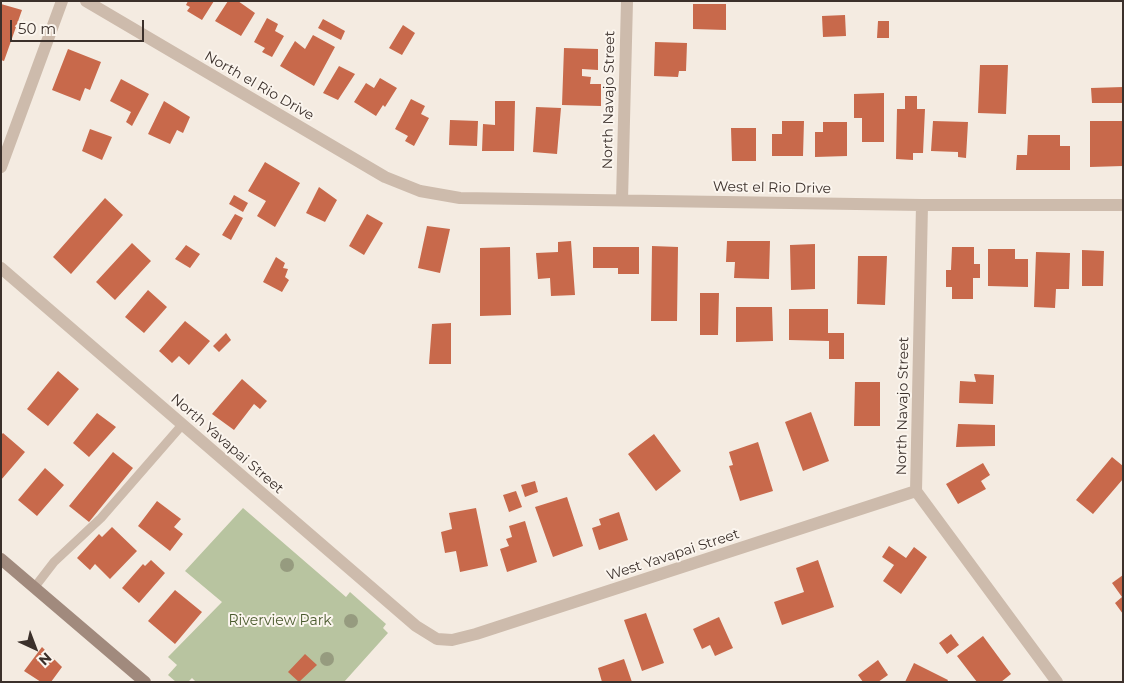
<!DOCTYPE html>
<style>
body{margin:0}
#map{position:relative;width:1124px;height:683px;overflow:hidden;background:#f4ebe1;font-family:Montserrat,sans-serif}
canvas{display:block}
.frame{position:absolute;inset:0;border:2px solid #3b302b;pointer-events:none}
.north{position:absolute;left:10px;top:623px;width:50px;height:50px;-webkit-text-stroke:4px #fbf5ee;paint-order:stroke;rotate:137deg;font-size:14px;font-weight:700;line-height:20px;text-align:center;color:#3b302b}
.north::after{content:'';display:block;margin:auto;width:18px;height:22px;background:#3b302b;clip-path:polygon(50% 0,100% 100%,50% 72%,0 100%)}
.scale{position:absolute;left:10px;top:20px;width:134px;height:22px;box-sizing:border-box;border:2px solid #3b302b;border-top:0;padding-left:6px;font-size:15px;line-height:18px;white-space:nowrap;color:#3b302b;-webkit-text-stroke:4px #fbf5ee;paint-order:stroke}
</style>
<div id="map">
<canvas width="1124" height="683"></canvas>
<div class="frame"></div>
<div class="north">N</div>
<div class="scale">50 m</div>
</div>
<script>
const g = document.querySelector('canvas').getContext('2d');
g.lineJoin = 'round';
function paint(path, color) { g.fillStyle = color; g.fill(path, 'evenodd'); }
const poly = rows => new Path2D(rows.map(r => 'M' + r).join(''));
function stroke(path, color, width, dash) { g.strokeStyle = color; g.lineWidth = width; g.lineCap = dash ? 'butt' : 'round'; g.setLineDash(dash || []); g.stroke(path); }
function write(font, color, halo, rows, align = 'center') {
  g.font = font + ' Montserrat,sans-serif'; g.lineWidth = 4; g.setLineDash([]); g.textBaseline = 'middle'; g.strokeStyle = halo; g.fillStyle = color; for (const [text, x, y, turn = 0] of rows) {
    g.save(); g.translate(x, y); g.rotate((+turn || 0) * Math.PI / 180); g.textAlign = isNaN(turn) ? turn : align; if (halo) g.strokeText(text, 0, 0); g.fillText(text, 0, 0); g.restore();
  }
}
paint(poly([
 [243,508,346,597,350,592,386,624,383,628,388,633,344,682,196,682,192,678,188,682,176,682,168,675,177,665,168,657,222,602,185,571]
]), '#b8c4a0');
paint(poly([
 [188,1,214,1,202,20,187,11,190,7,186,5],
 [228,1,238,1,255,13,241,36,215,21],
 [1,4,22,10,4,61,1,60],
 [693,4,726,4,726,30,693,29],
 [845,15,846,36,823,37,822,16],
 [267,18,278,24,275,31,284,36,272,57,262,52,265,48,254,42],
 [323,19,345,31,341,40,318,28],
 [878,21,889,21,889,38,877,38],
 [403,25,415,33,402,55,389,48],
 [313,35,335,47,314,86,280,66,295,41,305,49],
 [655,42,687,43,686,71,679,71,678,77,654,76],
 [564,48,598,49,598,70,582,69,582,76,591,77,590,84,601,84,601,106,562,105],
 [68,49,101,62,90,90,85,88,80,101,52,90],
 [980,65,1008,65,1006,114,978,113],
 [339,66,355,74,338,100,323,93],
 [380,78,397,88,385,107,383,105,376,116,354,102,366,83,374,88],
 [121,79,149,94,132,126,126,122,131,112,110,101],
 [1123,87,1123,103,1092,103,1091,88],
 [884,93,884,142,862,142,862,118,854,118,854,94],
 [905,96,917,96,917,109,925,109,923,153,913,153,913,160,896,159,897,109,905,109],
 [411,99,425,106,421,114,429,118,414,146,405,141,408,136,395,129],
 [164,101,190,117,183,133,177,130,170,144,148,134],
 [495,101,515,101,514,151,482,151,483,124,495,125],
 [536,107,561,108,557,154,533,152],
 [450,120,478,121,477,146,449,145],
 [782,121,804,121,803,156,772,156,772,134,782,134],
 [933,121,968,122,966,158,958,157,958,152,931,151],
 [1090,121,1123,121,1123,166,1090,167],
 [823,122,847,122,847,156,815,157,815,132,823,132],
 [731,128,756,128,756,161,732,161],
 [90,129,112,137,102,160,82,151],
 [1028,135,1060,135,1060,146,1070,146,1070,170,1016,170,1017,155,1027,155],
 [265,162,300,183,275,227,257,216,266,201,248,191],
 [319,187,337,200,325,222,306,213],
 [234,195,248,203,243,212,229,204],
 [105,198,123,215,71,274,53,257],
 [235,214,243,218,231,240,222,235],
 [367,214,383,223,364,255,349,246],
 [427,226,450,229,440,273,418,268],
 [571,241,575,295,551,296,550,278,538,279,536,253,558,252,558,242],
 [727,241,770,241,769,279,734,278,735,262,726,262],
 [132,243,151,261,115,300,96,282],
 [815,244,815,289,791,290,790,245],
 [186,245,200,254,190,268,175,259],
 [652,246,678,247,677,321,651,321],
 [510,247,511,315,480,316,480,248],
 [593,247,639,247,639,274,618,274,618,268,593,268],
 [952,247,974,247,974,264,980,264,980,278,973,278,973,299,952,299,952,287,946,287,946,270,951,270],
 [988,249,1015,249,1015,259,1028,259,1028,287,988,286],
 [1082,250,1104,251,1103,286,1082,286],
 [1036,252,1070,253,1069,289,1056,289,1055,308,1034,307],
 [858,256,887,256,885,305,857,304],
 [276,257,285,263,283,268,288,269,285,277,289,280,282,292,263,282],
 [148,290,167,307,144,333,125,317],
 [700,293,719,293,718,335,700,335],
 [736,307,772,307,773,341,736,342],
 [789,309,828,309,828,333,844,333,844,359,829,359,829,341,789,340],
 [185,321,210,341,189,365,179,356,172,363,159,351],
 [451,323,451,364,429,364,432,324],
 [226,333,231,340,219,352,213,346],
 [58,371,79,389,48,426,27,409],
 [974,374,994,375,993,404,959,403,960,381,976,382],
 [242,379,267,401,260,409,254,404,234,430,212,414],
 [855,382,880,382,880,426,854,426],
 [811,412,829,461,803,471,785,422],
 [97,413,116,427,89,457,73,443],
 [958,424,995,425,995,446,956,447],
 [3,433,25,452,1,480,1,435],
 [654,434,681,471,656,491,628,454],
 [758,442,773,491,740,501,729,466,733,465,729,452],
 [113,452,133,468,89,522,69,506],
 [1112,457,1123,466,1123,479,1093,514,1076,500],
 [983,463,990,475,981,481,986,489,958,504,946,484],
 [45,468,64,485,37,516,18,500],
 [535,481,538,492,525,497,521,485],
 [516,491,522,507,509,512,503,495],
 [567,497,583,546,553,557,535,507],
 [157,501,181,519,174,527,183,534,170,551,138,526],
 [476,508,488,566,460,572,456,551,445,553,441,532,452,529,449,513],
 [619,512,628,540,599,550,592,528,601,525,599,519],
 [525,521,537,562,507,572,500,549,509,546,506,539,512,537,509,526],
 [112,527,137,551,110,579,95,564,90,570,77,558,99,534,102,537],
 [889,546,906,558,914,547,927,557,901,594,883,581,894,565,882,557],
 [151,560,165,573,139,603,122,588,143,564,145,566],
 [818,560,834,607,782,625,774,602,804,592,796,568],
 [1123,575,1123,614,1115,603,1122,597,1112,583],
 [175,590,202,612,175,644,148,621],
 [646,613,664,663,642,671,624,620],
 [719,617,733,648,715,656,710,645,702,649,693,629],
 [951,634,959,645,947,654,939,643],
 [983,636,1011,674,1001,682,977,682,957,656],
 [42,647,62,667,51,682,41,682,24,671],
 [305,654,317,665,299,682,288,672],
 [624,659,632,682,602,682,598,668],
 [878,660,888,675,878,682,863,682,858,675],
 [914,663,948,680,947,682,905,682]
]), '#c8694b');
stroke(poly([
 [34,588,54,562,101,518,182,425]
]), '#cdbbac', 9);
stroke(poly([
 [86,1,385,177,420,191,460,198,922,205,1123,205],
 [1,167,62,1],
 [622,200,627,1],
 [922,205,916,491,1057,682],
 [1,268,416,626,437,639,452,640,476,634,916,491]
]), '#cdbbac', 12);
stroke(poly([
 [1,559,145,682]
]), '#a18a7d', 12);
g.fillStyle = '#969b7f';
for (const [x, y] of [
 [287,565],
 [240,621],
 [351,621],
 [327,659]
]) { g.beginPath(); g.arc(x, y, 7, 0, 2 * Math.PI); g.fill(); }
write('14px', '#3b302b', '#fbf5ee', [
 ["North el Rio Drive",259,86,30],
 ["North Navajo Street",609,100,-89],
 ["West el Rio Drive",772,188,1],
 ["North Navajo Street",903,406,-89],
 ["North Yavapai Street",227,444,41],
 ["West Yavapai Street",673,555,-18]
]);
write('14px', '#4a5a2e', '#fbf5ee', [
 ["Riverview Park",280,621]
]);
</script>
